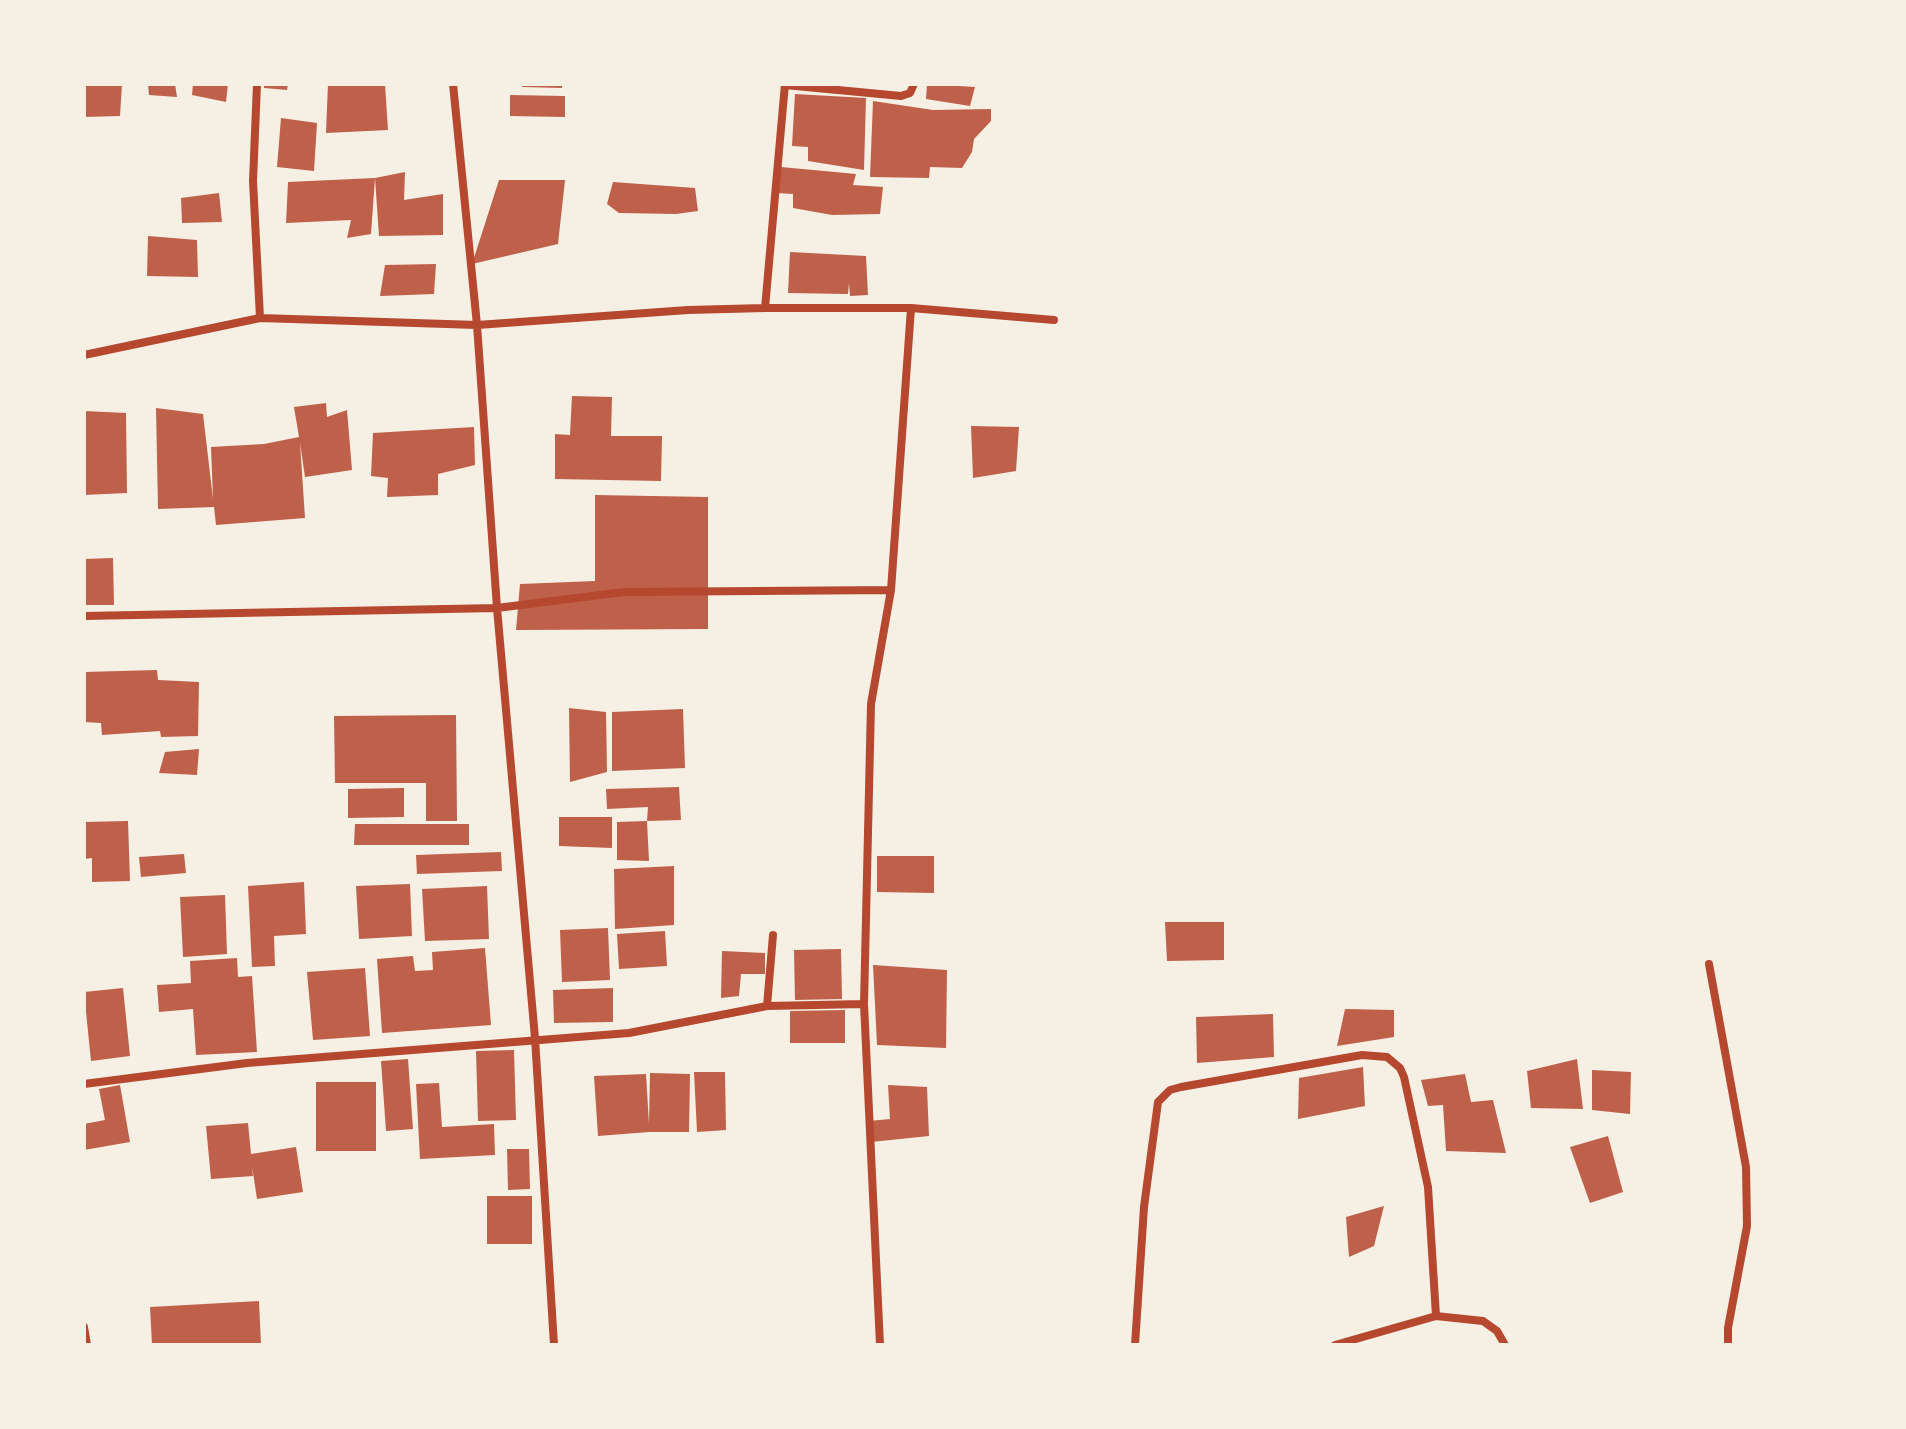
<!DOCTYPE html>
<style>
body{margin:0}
#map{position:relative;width:1906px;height:1429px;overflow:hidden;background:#f6efe4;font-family:"DM Sans",sans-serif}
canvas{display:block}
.frame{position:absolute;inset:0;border:86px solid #f6efe4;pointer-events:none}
</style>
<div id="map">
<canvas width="1906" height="1429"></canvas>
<div class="frame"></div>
</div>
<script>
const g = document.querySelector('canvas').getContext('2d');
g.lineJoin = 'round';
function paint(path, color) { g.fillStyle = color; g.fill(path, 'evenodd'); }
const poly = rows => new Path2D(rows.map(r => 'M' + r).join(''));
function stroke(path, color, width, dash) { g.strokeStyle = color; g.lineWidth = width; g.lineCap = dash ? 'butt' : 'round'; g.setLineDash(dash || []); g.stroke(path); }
paint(poly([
 [84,84,122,84,120,116,84,117],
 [148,84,175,84,177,97,149,95],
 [193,84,228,84,226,102,192,95],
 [264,84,288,84,287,90,264,88],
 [328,84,385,84,388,130,326,133],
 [522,84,562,84,562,88,522,87],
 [927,84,975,87,970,106,926,99],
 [795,94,866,98,864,170,808,161,808,147,792,146],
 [510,95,565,96,565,117,510,116],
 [873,101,933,110,991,109,991,121,974,139,972,152,962,168,930,167,929,178,870,177],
 [281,118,317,123,314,171,277,167],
 [781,167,856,174,853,185,883,187,880,214,832,215,793,208,793,194,775,193],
 [405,172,404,200,443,194,443,235,379,236,375,178],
 [375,178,371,234,347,238,351,220,286,223,288,182],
 [499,180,565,180,558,244,472,264],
 [613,182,695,188,698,211,676,214,619,213,607,204],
 [219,193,222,222,182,223,181,198],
 [148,236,197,240,198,277,147,276],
 [790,252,866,256,868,295,850,296,849,283,848,294,788,293],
 [436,264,434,294,380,296,385,265],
 [572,396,612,397,611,436,662,436,661,481,555,479,555,434,570,435],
 [326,403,327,417,347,410,352,470,305,477,300,443,305,518,216,525,214,507,158,509,156,408,203,414,213,499,211,447,264,444,299,437,294,407],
 [84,411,126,413,127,493,84,495],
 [971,426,1019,427,1016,471,973,478],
 [474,427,475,465,438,474,438,495,387,497,388,478,371,476,373,433],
 [595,495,708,497,708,629,516,630,520,584,595,581],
 [113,558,114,605,84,605,84,559],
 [157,670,158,680,199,682,198,736,161,737,160,731,102,735,101,723,84,722,84,672],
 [569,708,606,712,607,772,570,782],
 [683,709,685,768,612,771,612,712],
 [456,715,457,821,426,821,426,783,335,783,334,716],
 [199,749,197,775,159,773,165,752],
 [679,787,681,820,647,821,648,807,607,809,606,789],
 [404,788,404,817,348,818,348,789],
 [559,817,612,817,612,848,559,846],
 [128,821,130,881,92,882,92,858,84,859,84,822],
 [647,821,649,861,617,860,617,822],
 [355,824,469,824,469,845,354,845],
 [501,852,502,871,417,874,416,855],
 [184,854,186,873,141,877,139,857],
 [877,856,934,856,934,893,877,892],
 [674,866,674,925,615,929,614,869],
 [304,882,306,934,274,936,275,966,252,967,248,886],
 [410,884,412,936,359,939,356,886],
 [487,886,489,939,425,941,422,889],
 [225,895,227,954,183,957,180,897],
 [1165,922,1224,922,1224,960,1167,961],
 [608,928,610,980,562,982,560,930],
 [665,931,667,966,619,969,617,934],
 [485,948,491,1025,382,1033,377,959,413,956,415,971,433,970,432,952],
 [841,949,842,999,795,1000,794,950],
 [722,951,765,953,765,974,741,974,739,996,721,998],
 [237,958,238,977,252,976,257,1052,196,1055,193,1009,159,1012,157,985,191,983,190,961],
 [873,965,947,970,946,1048,877,1045],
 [365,968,370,1036,313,1040,307,972],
 [123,988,130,1056,91,1061,84,992],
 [613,988,613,1022,554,1023,553,990],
 [1345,1009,1394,1010,1394,1037,1337,1046],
 [845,1010,845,1043,790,1043,790,1011],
 [1273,1014,1274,1057,1197,1063,1196,1017],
 [514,1050,516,1120,478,1121,476,1051],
 [408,1059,413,1129,386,1131,381,1061],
 [1577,1059,1583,1109,1531,1108,1527,1071],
 [1363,1067,1365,1106,1298,1119,1299,1078],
 [1592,1070,1631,1072,1630,1114,1592,1110],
 [694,1072,725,1072,726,1130,697,1132],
 [650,1073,690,1074,689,1132,649,1132,598,1136,594,1076,646,1074,649,1124],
 [1465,1074,1471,1102,1493,1100,1506,1153,1446,1151,1443,1105,1428,1106,1421,1080],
 [316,1082,376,1082,376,1151,316,1151],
 [439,1083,442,1127,494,1124,495,1155,420,1159,416,1084],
 [120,1085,130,1142,84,1150,84,1124,105,1120,99,1089],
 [888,1085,927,1087,929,1136,871,1142,869,1121,890,1119],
 [248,1123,251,1154,296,1147,303,1192,257,1199,252,1166,253,1176,211,1179,206,1126],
 [1608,1136,1623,1192,1590,1203,1570,1147],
 [507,1149,529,1149,530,1189,508,1190],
 [487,1196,532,1196,532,1244,487,1244],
 [1384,1206,1374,1246,1349,1257,1346,1217],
 [259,1301,261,1345,152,1345,150,1307]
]), '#bf614a');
stroke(poly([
 [257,84,253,181,260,318],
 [453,84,477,325,497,608,535,1038,554,1345],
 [785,85,901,96,910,93,914,84],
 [765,308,911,308,1054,320],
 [84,355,260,318,477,325,688,310,765,308,785,84],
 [84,616,497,608,624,592,891,590],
 [1709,964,1746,1167,1747,1226,1728,1328,1728,1345],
 [767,1006,773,935],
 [84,1084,247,1063,629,1033,767,1006,864,1004],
 [84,1327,87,1345],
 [880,1345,864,1004,871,704,891,590,911,308],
 [1135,1345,1144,1207,1158,1102,1170,1090,1181,1087,1362,1055,1387,1057,1400,1068,1404,1077,1428,1187,1436,1316],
 [1335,1345,1436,1316,1483,1321,1497,1331,1505,1345]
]), '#b5482f', 8);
</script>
